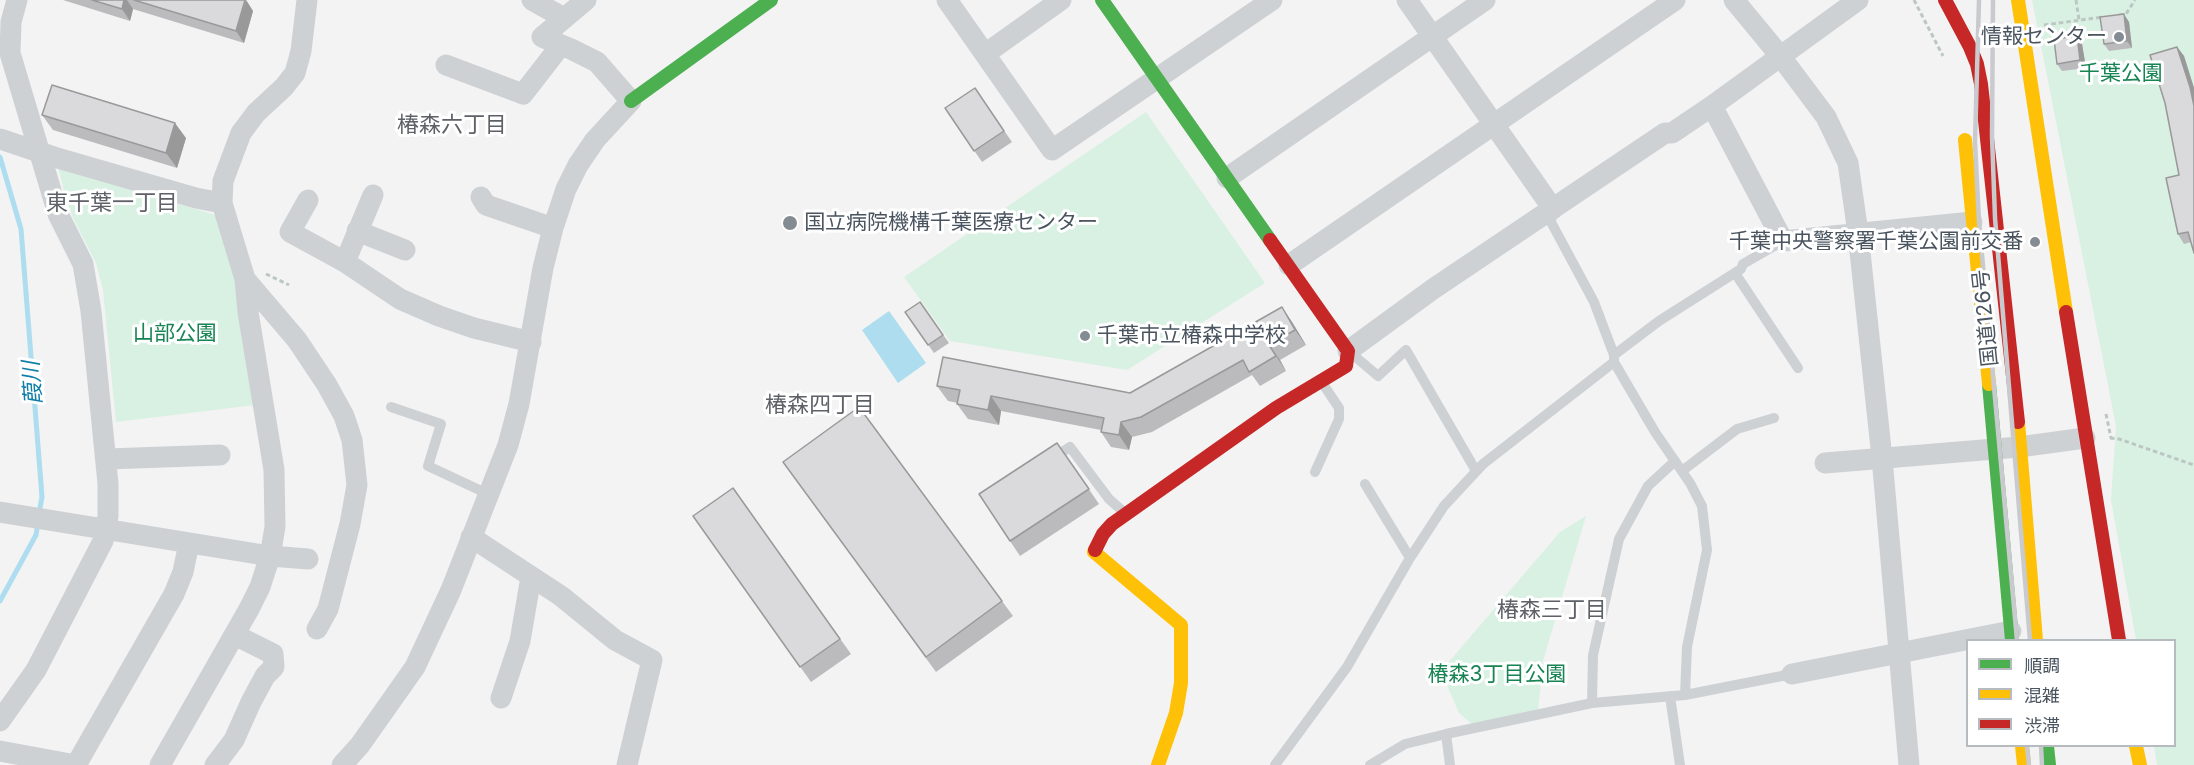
<!DOCTYPE html>
<meta charset="utf-8">
<style>
body{margin:0}
#map{position:relative;width:2194px;height:765px;overflow:hidden;background:#f3f3f3;font-family:Inter,"Noto Sans JP",sans-serif}
canvas{display:block}
.legend{position:absolute;left:1966px;top:639px;width:210px;height:108px;box-sizing:border-box;background:#fff;border:2px solid #b6bbbf;margin:0;padding:8px 10px;list-style:none;font-size:18px;color:#49545f}
.legend li{display:flex;align-items:center;gap:12px;height:30px}
.legend b{width:30px;border:2px solid #b6bbbf}
</style>
<div id="map">
<canvas width="2194" height="765"></canvas>
<ul class="legend">
<li><b style="height:8px;background:#4caf50"></b>順調</li>
<li><b style="height:8px;background:#ffc107"></b>混雑</li>
<li><b style="height:8px;background:#c62828"></b>渋滞</li>
</ul>
</div>
<script>
const g = document.querySelector('canvas').getContext('2d');
g.lineJoin = 'round';
function paint(path, color) { g.fillStyle = color; g.fill(path, 'evenodd'); }
const poly = rows => new Path2D(rows.map(r => 'M' + r).join(''));
function stroke(path, color, width, dash) { g.strokeStyle = color; g.lineWidth = width; g.lineCap = dash ? 'butt' : 'round'; g.setLineDash(dash || []); g.stroke(path); }
function write(font, color, halo, rows, align = 'center') {
  g.font = font + ' Inter,"Noto Sans JP",sans-serif'; g.lineWidth = 6; g.setLineDash([]); g.textBaseline = 'middle'; g.strokeStyle = halo; g.fillStyle = color; for (const [text, x, y, turn = 0] of rows) {
    g.save(); g.translate(x, y); g.rotate((+turn || 0) * Math.PI / 180); g.textAlign = isNaN(turn) ? turn : align; if (halo) g.strokeText(text, 0, 0); g.fillText(text, 0, 0); g.restore();
  }
}
paint(poly([
 [2032,0,2194,0,2194,765,2157,765,2154,746,2174,746,2174,640,2136,640,2111,500,2116,426],
 [1146,112,1265,283,1127,370,950,341,904,277],
 [58,167,215,215,234,271,255,405,116,422,103,290,96,263,73,218,65,195],
 [1586,516,1543,661,1538,711,1473,725,1459,713,1441,671,1560,532]
]), '#d8f1e3');
paint(poly([
 [889,311,926,363,898,383,862,330]
]), '#adddef');
stroke(poly([
 [0,157,21,229,42,497,39,513],
 [0,601,36,535,38,522]
]), '#adddef', 5);
stroke(poly([
 [1914,0,1943,56],
 [2076,0,2079,20],
 [2119,15,2126,14,2135,0],
 [2044,25,2103,17],
 [266,274,289,285],
 [2106,414,2111,438],
 [2110,438,2119,439,2194,465]
]), '#bcc7c4', 3, [4.5, 3]);
stroke(poly([
 [1553,209,1551,222,1594,302,1614,355,1614,362,1655,432,1690,483,1702,506,1707,550,1687,647,1685,695],
 [1735,273,1798,368],
 [1351,353,1378,376,1406,350,1476,471],
 [1614,355,1659,321,1741,269,1743,264,1783,241],
 [391,407,441,424,428,466,488,494],
 [1051,459,1070,447,1109,499,1126,514],
 [1682,471,1737,429,1774,418],
 [1315,472,1339,419,1339,408,1321,381],
 [1365,484,1410,558],
 [1670,696,1680,765],
 [1592,703,1593,655,1619,539,1648,486,1675,461],
 [1446,734,1450,765],
 [1275,765,1347,667,1410,558,1444,506,1483,464,1614,362],
 [1370,765,1405,744,1446,734,1592,703,1685,695,1792,674]
]), '#ced1d4', 10);
stroke(poly([
 [532,0,564,18],
 [947,0,1052,150,1272,0],
 [1407,0,1553,209],
 [1734,0,1781,57,1826,117,1848,163,1858,233,1882,458,1909,765],
 [985,54,1061,0],
 [446,65,523,94,561,45],
 [1712,106,1783,241,1972,222],
 [0,139,54,157,196,198,222,203],
 [1227,178,1485,0],
 [481,197,486,205,553,228],
 [308,200,290,232,345,262,400,299,439,316,474,328,531,342],
 [357,231,405,250],
 [345,262,373,195],
 [1289,265,1675,0],
 [245,279,297,340,327,385,344,416,352,440,357,485,350,524,328,609,317,629],
 [1348,351,1433,289,1665,133,1672,133,1712,106,1858,0],
 [107,459,220,455],
 [1825,463,2019,447,2085,438],
 [0,512,270,556,308,559],
 [471,537,561,596,615,640,652,660,627,765],
 [1792,674,2011,631],
 [501,698,520,641,531,577],
 [0,721,36,670,103,541,108,516,108,484,91,311,83,264,58,214,10,53,11,22,17,0],
 [0,751,76,765],
 [76,765,174,594,183,572,189,543],
 [160,765,249,609,260,587,270,556,275,527,274,470,248,312,245,279,222,203,223,181,241,133,256,113,284,87,295,73,301,51,307,0],
 [215,765,234,740,251,702,265,676,274,667,273,654,235,635],
 [342,765,360,745,415,667,451,590,508,445,519,404,543,268,553,228,566,189,578,165,595,140,631,101,597,62,571,49,542,37,586,0]
]), '#ced1d4', 21);
stroke(poly([
 [1102,0,1270,240],
 [631,101,771,0],
 [1989,384,2012,640],
 [2047,746,2049,765]
]), '#4caf50', 14);
stroke(poly([
 [2018,0,2066,312],
 [1965,140,1989,384],
 [2018,422,2036,640],
 [1095,550,1094,552,1181,625,1181,683,1176,713,1158,765],
 [2022,746,2024,765],
 [2136,746,2140,765]
]), '#ffc107', 14);
stroke(poly([
 [1945,0,1970,47,1977,64,1981,84,2018,422],
 [2066,312,2119,640],
 [1095,550,1103,534,1112,524,1276,408,1346,366,1348,351,1270,240]
]), '#c62828', 14);
stroke(poly([
 [1979,0,1975,142,1979,222,2017,640],
 [1993,0,1992,136,1995,218,2030,640],
 [2027,746,2029,765],
 [2041,746,2042,765]
]), '#c8cacd', 4.5);
paint(poly([
 [63,0,246,0,253,11,244,43,133,9,130,21],
 [2129,22,2132,48,2109,51,2104,44],
 [2082,44,2086,68,2062,71,2057,64],
 [2177,47,2184,56,2194,88,2194,253,2191,242,2184,244,2178,234,2179,175],
 [975,88,1012,142,982,162,945,108],
 [42,115,186,138,177,168,53,130],
 [920,302,949,343,934,353,905,312],
 [1282,307,1292,322,1306,345,1280,360,1286,371,1260,386,1252,375,1152,432,1132,437,1129,450,1111,447,1101,432,1101,430,1001,411,999,425,968,419,957,404,958,403,948,401,937,386,1130,393],
 [1057,443,1099,504,1020,556,1010,541],
 [794,477,1002,601,1013,616,936,672],
 [733,488,851,654,811,682,693,516]
]), '#bbbbbd');
paint(poly([
 [124,0,127,0,133,9,130,21,122,9],
 [246,0,253,11,244,43,236,31],
 [2124,14,2129,22,2132,48,2127,41],
 [2077,36,2082,44,2086,68,2080,60],
 [2177,47,2184,56,2194,88,2194,106],
 [175,123,186,138,177,168,166,153],
 [1282,307,1292,322,1306,345,1295,330],
 [1269,345,1280,360,1286,371,1276,356],
 [991,396,1001,411,999,425,988,410],
 [1121,422,1132,437,1129,450,1119,435]
]), '#99999a');
const building = poly([
 [92,0,124,0,122,9,92,0],
 [134,0,245,0,236,31,134,0],
 [2124,14,2127,41,2104,44,2100,17,2124,14],
 [2077,36,2080,60,2057,64,2054,39,2077,36],
 [2177,47,2190,87,2194,106,2194,253,2188,232,2178,234,2166,178,2179,175,2165,103,2150,55,2177,47],
 [52,85,175,123,166,153,42,115,52,85],
 [975,88,1004,131,974,151,945,108,975,88],
 [920,302,943,335,928,345,905,312,920,302],
 [1282,307,1295,330,1269,345,1276,356,1249,372,1243,360,1141,417,1121,422,1119,435,1101,432,1104,418,991,396,988,410,957,404,960,390,937,386,943,357,1130,393,1282,307],
 [859,407,1002,601,926,657,783,462,859,407],
 [1057,443,1089,489,1010,541,979,494,1057,443],
 [733,488,840,639,800,667,693,516,733,488]
]);
paint(building, '#dadadc');
stroke(building, '#99999a', 1.5);
for (const [x, y, r, color] of [
 [2119,37,6,"#848c93"],
 [790,223,8,"#848c93"],
 [2035,242,6,"#848c93"],
 [1085,336,6,"#848c93"]
]) { const dot = new Path2D(); dot.arc(x, y, r, 0, 2 * Math.PI); g.fillStyle = color; g.fill(dot); stroke(dot, '#fff', 2); }
write('21px', '#49545f', '#fff', [
 ["情報センター",2107,37],
 ["国立病院機構千葉医療センター",804,223,"left"],
 ["千葉中央警察署千葉公園前交番",2023,242],
 ["千葉市立椿森中学校",1097,336,"left"]
], 'right');
write('21px', '#188353', '#fff', [
 ["千葉公園",2121,74],
 ["山部公園",175,334],
 ["椿森3丁目公園",1497,675]
]);
write('21px', '#49545f', '#fff', [
 ["国道126号",1986,318,-96]
]);
write('22px', '#5e6167', '#fff', [
 ["椿森六丁目",452,125],
 ["東千葉一丁目",112,203],
 ["椿森四丁目",820,405],
 ["椿森三丁目",1552,610]
]);
write('italic 22px', '#0d7ea7', '#fff', [
 ["葭川",33,383,-94]
]);
</script>
